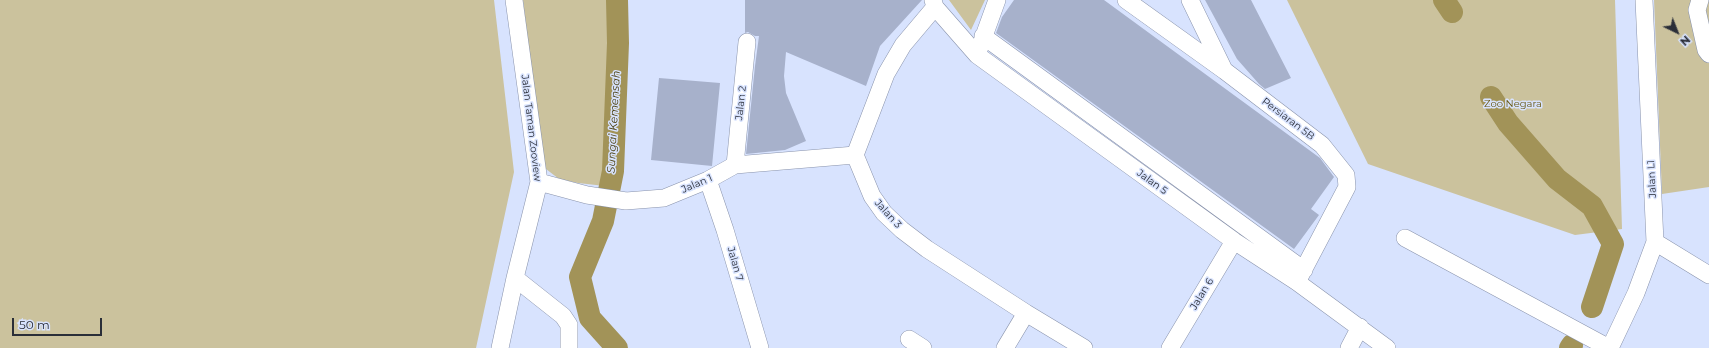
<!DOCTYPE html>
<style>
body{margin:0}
#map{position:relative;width:1709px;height:348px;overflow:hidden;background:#d8e3fe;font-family:Montserrat,sans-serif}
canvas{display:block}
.north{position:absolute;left:1657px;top:12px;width:40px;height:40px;-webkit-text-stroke:3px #d8e3fe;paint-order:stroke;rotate:137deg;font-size:11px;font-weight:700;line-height:16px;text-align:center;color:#2a2e38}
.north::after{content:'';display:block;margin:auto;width:14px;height:18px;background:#2a2e38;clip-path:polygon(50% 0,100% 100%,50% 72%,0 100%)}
.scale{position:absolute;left:12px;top:318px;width:90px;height:18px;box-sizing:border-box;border:2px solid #2a2e38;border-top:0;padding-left:5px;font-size:12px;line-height:14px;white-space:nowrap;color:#2a2e38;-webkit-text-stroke:3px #d8e3fe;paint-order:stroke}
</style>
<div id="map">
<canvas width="1709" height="348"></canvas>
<div class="north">N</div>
<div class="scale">50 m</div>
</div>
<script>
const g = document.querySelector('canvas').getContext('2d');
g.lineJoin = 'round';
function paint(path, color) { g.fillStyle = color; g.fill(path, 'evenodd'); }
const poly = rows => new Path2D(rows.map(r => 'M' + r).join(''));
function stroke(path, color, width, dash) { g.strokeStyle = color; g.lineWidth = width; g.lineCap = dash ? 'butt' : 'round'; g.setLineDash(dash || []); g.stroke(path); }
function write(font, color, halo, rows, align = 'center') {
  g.font = font + ' Montserrat,sans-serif'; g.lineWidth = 3; g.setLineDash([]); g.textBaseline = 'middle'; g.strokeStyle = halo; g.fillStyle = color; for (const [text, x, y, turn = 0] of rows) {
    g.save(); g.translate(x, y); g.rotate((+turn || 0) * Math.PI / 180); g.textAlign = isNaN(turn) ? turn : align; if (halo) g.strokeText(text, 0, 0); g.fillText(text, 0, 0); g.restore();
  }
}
paint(poly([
 [0,0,494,0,514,172,476,348,0,348],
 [523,0,611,0,618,120,614,187,578,183,559,179,546,169,540,146],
 [949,0,985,0,971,30],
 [1287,0,1615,0,1622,229,1575,235,1368,164],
 [1654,0,1709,0,1709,187,1662,194]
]), '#cbc29d');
stroke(poly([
 [1444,0,1452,12],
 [1491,97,1508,123,1557,179,1592,206,1613,244,1592,307],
 [617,348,590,318,580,277,603,221,613,171,618,43,617,0],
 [1570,348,1572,345]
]), '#a29358', 22);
paint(poly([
 [745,0,922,0,880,46,866,86,786,52,784,76,786,93,806,141,785,150,746,154,755,66,759,36,755,36,748,32,745,33],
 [1014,0,1104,0,1320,158,1334,177,1311,209,1319,215,1294,249,996,33,1002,17],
 [1205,0,1251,0,1291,78,1265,89,1259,84,1237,59],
 [659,78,720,83,712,166,651,160]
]), '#a7b1cb');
const minor = poly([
 [933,0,935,7,977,55,1234,241,1297,282,1387,348],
 [1126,0,1225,71,1322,145,1346,175,1347,187,1297,282],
 [1190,0,1224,70],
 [1700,0,1697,10,1706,50,1709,54],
 [935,7,903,45,886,74,855,155,872,196,884,213,902,230,927,249,1026,313,1084,348],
 [983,36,1304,270],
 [980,47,997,0],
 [735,165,747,42],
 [708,180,725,230,760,348],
 [539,182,587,195,626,201,664,198,708,180,735,165,855,155],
 [1405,238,1609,348],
 [1655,242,1709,275],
 [515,278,563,316,569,325,569,348],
 [909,339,923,348],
 [500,348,515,278,539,182,514,0],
 [1005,348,1026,313],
 [1170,348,1234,241],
 [1349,348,1360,327],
 [1610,348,1636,293,1655,242,1644,0]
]);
stroke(minor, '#8993ac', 18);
stroke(minor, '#fff', 17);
write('10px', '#2a2e38', '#d8e3fe', [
 ["Jalan 2",741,103,-84],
 ["Persiaran 5B",1288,119,37],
 ["Jalan Taman Zooview",531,128,83],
 ["Jalan L1",1652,179,-93],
 ["Jalan 5",1152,182,36],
 ["Jalan 1",697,184,-23],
 ["Jalan 3",888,214,48],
 ["Jalan 7",735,264,74],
 ["Jalan 6",1202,294,-59]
]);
write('10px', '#67570f', '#d8e3fe', [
 ["Zoo Negara",1513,104]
]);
write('italic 11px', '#4c4112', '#d8e3fe', [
 ["Sungai Kemensah",614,122,-87]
]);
</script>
